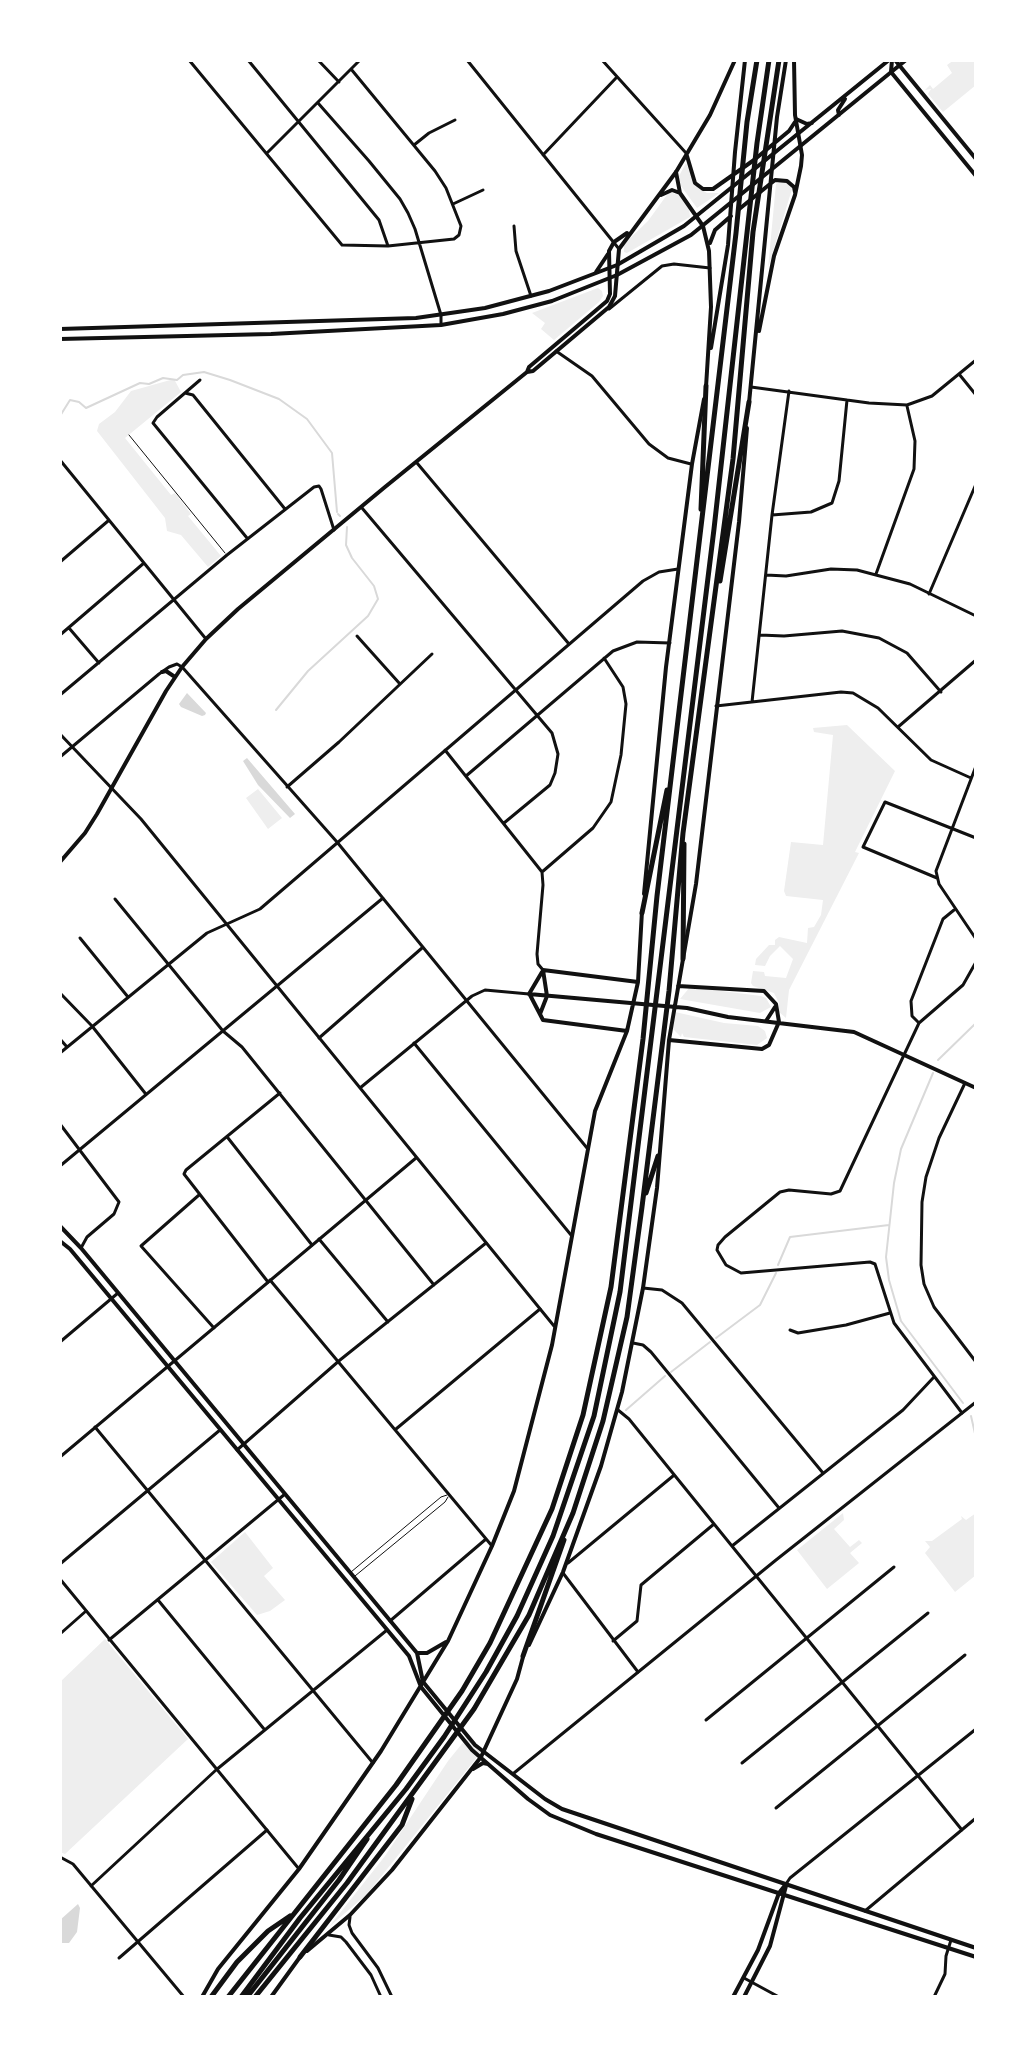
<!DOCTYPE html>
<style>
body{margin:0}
#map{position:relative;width:1036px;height:2057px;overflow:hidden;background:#fff;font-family:Commissioner,sans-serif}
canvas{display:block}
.frame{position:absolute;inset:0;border:62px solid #fff;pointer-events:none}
</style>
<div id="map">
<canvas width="1036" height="2057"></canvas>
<div class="frame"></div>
</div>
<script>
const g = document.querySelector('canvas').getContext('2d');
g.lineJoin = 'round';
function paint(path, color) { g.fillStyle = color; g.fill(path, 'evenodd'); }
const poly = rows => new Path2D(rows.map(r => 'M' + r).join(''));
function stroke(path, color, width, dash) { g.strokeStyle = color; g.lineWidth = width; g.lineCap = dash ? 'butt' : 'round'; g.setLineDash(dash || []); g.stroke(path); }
paint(poly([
 [954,60,973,60,976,63,976,85,943,112,928,94,931,89,925,90,930,85,933,89,952,73,947,65],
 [686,163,698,188,707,193,719,193,697,208,681,186,679,176],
 [781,181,788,183,792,189,768,268,776,184],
 [669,192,679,195,689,208,690,217,627,253,624,252,624,244,648,221],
 [598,288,602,291,603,296,599,302,554,340,541,329,545,323,532,313],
 [174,379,181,392,125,438,171,495,175,493,191,514,188,516,221,556,208,567,181,535,167,531,165,518,97,431,99,424,115,412,131,391],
 [847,725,895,771,855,852,859,853,789,990,786,1018,779,1012,779,1003,774,993,753,986,751,983,753,971,764,972,765,976,786,978,793,959,780,946,770,956,765,966,755,965,756,959,769,945,775,945,775,940,779,937,807,943,808,928,814,927,821,915,823,900,786,896,784,891,791,842,823,845,833,735,814,732,813,728],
 [258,789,282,818,268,829,246,798],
 [690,987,761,996,766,998,771,1007,760,1013,680,999],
 [675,1012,724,1023,758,1026,765,1031,767,1038,757,1045,684,1037,682,1033,681,1037,673,1029],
 [843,1513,844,1520,834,1529,850,1547,859,1540,862,1543,850,1553,859,1563,827,1589,797,1550],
 [976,1513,976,1575,955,1592,925,1553,930,1547,925,1541,932,1541,962,1519,961,1516,966,1520],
 [245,1532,273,1568,264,1576,285,1600,270,1611,257,1615,211,1562],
 [105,1639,188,1739,65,1854,60,1852,60,1682],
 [469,1735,482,1751,367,1894,329,1927,385,1856,448,1761]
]), '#eee');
paint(poly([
 [187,693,206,713,205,715,202,716,181,707,179,704],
 [247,758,295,814,290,818,258,785,243,761],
 [78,1904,80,1908,77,1932,69,1943,60,1943,60,1920]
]), '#d9d9d9');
stroke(poly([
 [60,416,70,400,79,402,86,408,140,383,149,384,163,378,177,380,183,375,204,372,230,380,279,399,307,419,332,453,337,512],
 [338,514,340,516],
 [276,710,308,671,368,616,378,599,374,586,352,558,346,545,347,527],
 [938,1060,976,1023],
 [933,1073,901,1149,894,1183,886,1257,889,1280,901,1321,963,1403],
 [778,1265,790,1237,889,1225],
 [716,1338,760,1305,776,1273],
 [671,1372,710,1342],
 [626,1410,665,1376],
 [971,1416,976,1438]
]), '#d9d9d9', 2);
stroke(poly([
 [129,435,225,553],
 [351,1572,441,1497,447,1495],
 [355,1576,445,1502,448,1497]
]), '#111', 1);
stroke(poly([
 [189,60,342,245,388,246,454,239,459,235,461,226,446,188,435,171,351,69],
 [248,60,379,220,388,246],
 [318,60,339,82],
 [467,60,619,249],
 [602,60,686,153],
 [318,103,369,161,400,199,408,213,415,229,441,315,441,325],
 [414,145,429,133,455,120],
 [267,153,360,60],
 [543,155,616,78],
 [453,204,483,190],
 [514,226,516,251,531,296],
 [609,309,662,266,674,264,710,268],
 [556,351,592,376,649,444,668,458,691,464],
 [959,374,976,395],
 [200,380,157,417,153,423,247,538],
 [751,387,869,403,907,405,932,396,976,360],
 [185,393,193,395,285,509],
 [60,460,206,639],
 [417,463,569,644],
 [362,508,552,733,558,754,555,773,550,785,504,823],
 [772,515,811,512,832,503,839,481,847,400],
 [60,562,108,521],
 [876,574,914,469,915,441,907,406],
 [766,575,786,576,831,569,857,570,910,584,976,616],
 [929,594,976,484],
 [69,628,99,663],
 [60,635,144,563],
 [760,635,784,636,842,631,879,638,907,653,941,692],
 [357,636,400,684],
 [183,668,337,842,587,1148],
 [60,695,227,555,314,487,319,486,321,489,334,530],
 [752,702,772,515,789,391],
 [716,706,841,692,853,693,878,708,931,760,971,778],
 [898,727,976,660],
 [445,750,542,872,543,885,537,954,538,964,543,970],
 [976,766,936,871,939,884,976,939],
 [466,776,613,651,637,642,670,643],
 [287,787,339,742,432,654],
 [542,872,593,828,611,802,621,755,626,704,623,687,604,658],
 [937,878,863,847,885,802,976,838],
 [115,899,223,1031,242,1047,434,1285],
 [80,938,128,997],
 [60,993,92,1026,145,1093],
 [919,1023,912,1016,911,1001,943,919,954,910],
 [319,1038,422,948],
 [60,1039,67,1047],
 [414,1043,571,1235],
 [60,1053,207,933,260,909,643,581,659,572,678,569],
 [965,1083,939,1138,926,1177,922,1202,921,1265,924,1284,934,1307,976,1362],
 [60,1124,119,1202,114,1214,87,1237,81,1248],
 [228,1138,312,1245],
 [60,1166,383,898],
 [199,1195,141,1246,214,1328],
 [319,1239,388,1322],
 [976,1253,976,1255],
 [270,1280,492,1546],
 [268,1282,184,1174,186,1170,280,1093],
 [643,1288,662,1290,682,1303,823,1473],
 [790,1330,798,1333,846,1325,890,1313],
 [60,1342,118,1293],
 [633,1343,643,1345,651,1352,779,1508],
 [618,1410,629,1419,962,1830],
 [962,1413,894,1323,875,1264,870,1262,741,1273,726,1265,717,1250,718,1245,725,1237,780,1192,789,1190,831,1194,840,1191,919,1023,963,985,976,962],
 [95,1427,373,1763],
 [396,1429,540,1309],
 [237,1450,340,1360,486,1243],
 [732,1546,903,1410,934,1377],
 [568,1563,673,1476],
 [60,1564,220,1430],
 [563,1573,638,1672],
 [158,1600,264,1729],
 [390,1621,486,1539],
 [60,1634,86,1611],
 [109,1640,285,1494],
 [613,1641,637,1621,641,1585,714,1524],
 [706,1720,894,1567],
 [742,1763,928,1613],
 [776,1808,965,1655],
 [60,1857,73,1864,184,1997],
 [786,1884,790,1878,976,1729],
 [91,1886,216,1770,387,1630],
 [865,1911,976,1818],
 [119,1958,267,1830],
 [934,1997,945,1974,946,1956,951,1940]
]), '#111', 3);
stroke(poly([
 [60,734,141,819,554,1326],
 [60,757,159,674,169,667,177,664,182,667],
 [360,1088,472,996,485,990,529,994],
 [60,1457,416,1158],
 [60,1579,299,1869],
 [514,1773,776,1560,976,1402],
 [350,1917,349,1925,352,1933,378,1968,392,1997],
 [329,1935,341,1937,346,1942,371,1975,381,1997],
 [744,1978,779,1997]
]), '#111', 3);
stroke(poly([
 [892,60,891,72,976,176],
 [895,60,976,159],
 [687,156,695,183,703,189,713,189,754,160,789,131,795,122],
 [738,210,775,180,787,181,794,187,795,192],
 [703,226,709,251,711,307,706,387],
 [710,243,715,230,731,216],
 [759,331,774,256,795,195,801,166,802,155,795,115,794,60],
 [711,348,728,245,735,152,745,60],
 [527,372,529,367,607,301,610,294,609,251,614,242,627,233],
 [749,403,777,117,786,60],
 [162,672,166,671,175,677],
 [60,862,85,833,97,814,166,691,182,667,206,639,238,609,385,487,527,372,533,371,609,307,615,296,619,249,676,172,710,115,735,60],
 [644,894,666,667,692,464,704,399],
 [543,970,638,982],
 [529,994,687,1008,728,1017,854,1032,976,1088],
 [529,994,542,972],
 [530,995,543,1020,627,1031],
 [540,1014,547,996,543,970],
 [766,1021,775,1007],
 [669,1040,762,1049,769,1045,779,1022,776,1004,764,991,678,986],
 [60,1226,81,1248,417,1653,423,1682],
 [60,1241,70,1249,409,1656,421,1687],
 [529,1645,563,1572,601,1466,622,1392,643,1288,657,1188,669,1040,696,884,739,522,747,428],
 [417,1653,427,1653,446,1642],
 [307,1951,350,1915,392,1870,481,1757,517,1679,523,1657],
 [202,1997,218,1969,299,1869,381,1751,448,1641,492,1546,514,1491,552,1345,595,1111,627,1031,638,982,642,911],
 [271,1997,300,1957],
 [733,1997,758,1950,779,1893,786,1884],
 [744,1997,770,1946,786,1886]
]), '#111', 4);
stroke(poly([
 [839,115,838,110,845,99],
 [796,119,807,124,812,123],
 [676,172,680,193,703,226],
 [661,195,672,190,680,193],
 [596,272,608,254],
 [60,329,416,318,485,308,549,291,617,265,684,226,889,60],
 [60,339,271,334,441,325,503,314,552,301,617,275,691,235,906,60],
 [424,1683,475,1745,545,1799,562,1809,976,1948],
 [421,1687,472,1750,528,1799,550,1815,596,1834,976,1957],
 [473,1769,483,1763,488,1764]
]), '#111', 4);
stroke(poly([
 [701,509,706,386],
 [720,581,749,402],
 [642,913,667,790],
 [683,959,684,844],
 [646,1193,658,1156],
 [523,1656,564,1540],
 [300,1957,402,1825,412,1799],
 [211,1997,237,1962,268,1931,290,1916],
 [228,1997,396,1785,462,1691,490,1643,552,1509,583,1415,611,1287,643,1039,657,896,736,233,747,122,757,60],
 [241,1997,300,1918,406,1789,444,1737,486,1672,517,1616,553,1536,594,1416,620,1292,714,529,757,143,769,60],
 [247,1997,339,1880,367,1839],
 [255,1997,347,1883,474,1709,529,1615,573,1513,603,1421,627,1317,642,1207,669,991,683,833,733,459,753,232,779,60]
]), '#111', 5);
</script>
